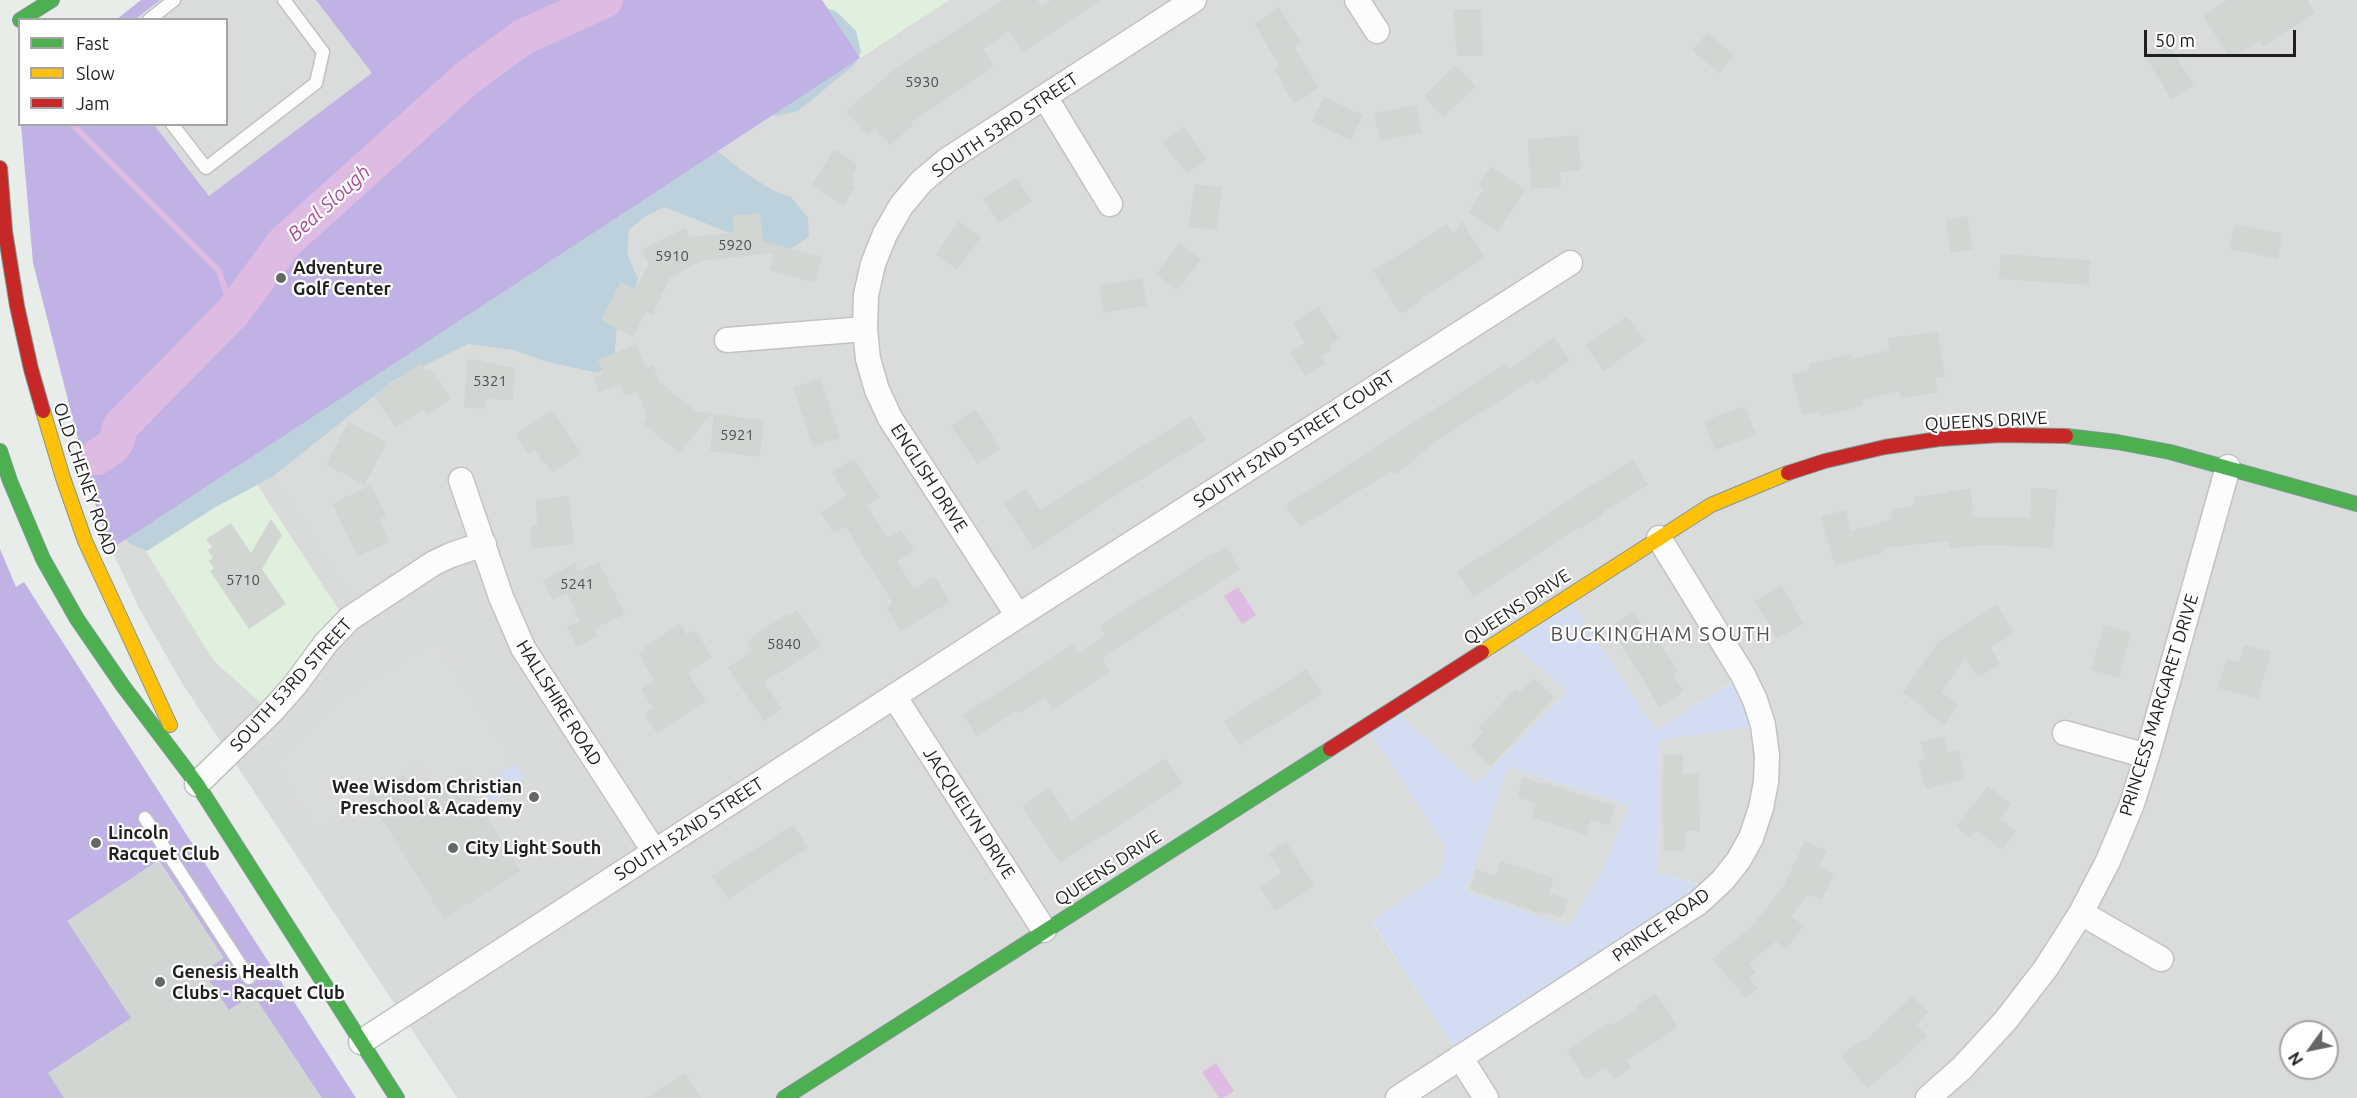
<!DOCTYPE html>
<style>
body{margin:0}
#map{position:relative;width:2357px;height:1098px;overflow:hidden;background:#e8edea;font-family:Ubuntu,sans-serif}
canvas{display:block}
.legend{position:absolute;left:18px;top:18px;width:210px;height:108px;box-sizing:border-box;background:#fff;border:2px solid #a5a5a5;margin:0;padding:8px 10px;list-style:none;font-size:18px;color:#1f1f1f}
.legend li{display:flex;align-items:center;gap:12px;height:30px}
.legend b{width:30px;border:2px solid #a5a5a5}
.north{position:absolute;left:2279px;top:1020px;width:60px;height:60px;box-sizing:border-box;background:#fff;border:2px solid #a5a5a5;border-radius:50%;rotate:237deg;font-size:16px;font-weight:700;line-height:24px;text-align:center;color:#1f1f1f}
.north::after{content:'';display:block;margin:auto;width:21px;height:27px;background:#656766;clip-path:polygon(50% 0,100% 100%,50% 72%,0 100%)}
.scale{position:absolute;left:2144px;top:30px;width:152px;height:27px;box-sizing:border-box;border:3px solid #1f1f1f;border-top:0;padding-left:8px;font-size:18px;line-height:21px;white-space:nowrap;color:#1f1f1f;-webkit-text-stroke:4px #fff;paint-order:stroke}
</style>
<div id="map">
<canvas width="2357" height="1098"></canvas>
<ul class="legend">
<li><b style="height:8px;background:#4caf50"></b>Fast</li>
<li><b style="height:8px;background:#ffc107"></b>Slow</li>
<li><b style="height:8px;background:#c62828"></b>Jam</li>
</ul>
<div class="north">N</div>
<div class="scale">50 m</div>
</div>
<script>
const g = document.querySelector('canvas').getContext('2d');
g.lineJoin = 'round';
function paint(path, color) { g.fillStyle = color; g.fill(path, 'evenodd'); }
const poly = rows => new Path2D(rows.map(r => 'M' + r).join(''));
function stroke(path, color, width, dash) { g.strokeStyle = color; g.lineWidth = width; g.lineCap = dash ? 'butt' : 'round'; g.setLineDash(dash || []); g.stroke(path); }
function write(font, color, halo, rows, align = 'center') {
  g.font = font + ' Ubuntu,sans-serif'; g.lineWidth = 4.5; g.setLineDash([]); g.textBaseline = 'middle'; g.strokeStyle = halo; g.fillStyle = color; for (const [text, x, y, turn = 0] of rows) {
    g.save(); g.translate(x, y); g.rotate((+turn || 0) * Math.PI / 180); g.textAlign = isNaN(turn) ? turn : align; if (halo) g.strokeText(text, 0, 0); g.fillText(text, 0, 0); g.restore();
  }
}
paint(poly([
 [949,0,2357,0,2357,1098,457,1098,402,1015,363,608,261,451],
 [1742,675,1762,725,1660,740,1658,873,1713,888,1460,1057,1372,922,1441,874,1445,846,1366,725,1392,708,1476,784,1568,691,1656,731],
 [2291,1032,2327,1032,2327,1068,2291,1068],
 [1508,767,1630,805,1602,870,1569,928,1466,891]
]), '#d9dcda');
paint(poly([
 [822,0,949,0,860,58],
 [243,463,346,621,271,712,214,661,135,534]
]), '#e1efde');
paint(poly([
 [261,451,363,608,484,544,501,597,654,851,402,1015,182,683,139,608,111,549,135,534,214,661,271,712,346,621,243,463]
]), '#d9dbda');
paint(poly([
 [806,0,837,12,856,31,861,52,853,66,798,111,776,116,745,109,705,141,740,169,772,190,791,197,808,218,809,237,787,251,732,234,665,207,646,216,629,230,627,253,638,279,631,299,618,311,614,363,598,373,548,362,513,350,468,344,393,381,272,477,214,508,147,551,129,543,114,527]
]), '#bdd1dc');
paint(poly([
 [1568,596,1656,731,1743,675,1763,725,1660,740,1658,873,1714,889,1460,1057,1372,921,1441,874,1445,846,1365,725,1392,708,1476,784,1568,691,1504,637],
 [1508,767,1630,805,1602,870,1569,927,1466,891],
 [515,764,526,779,491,802,480,787]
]), '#d3dcf3');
paint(poly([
 [141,0,822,0,860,58,111,549,93,498,33,263,21,125,226,124,226,20,117,19],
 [0,549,16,587,24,582,356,1098,0,1098]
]), '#c0b2e4');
paint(poly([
 [160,0,316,0,372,73,209,196,154,125,226,124,226,20,134,20],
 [435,640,514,760,476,785,465,770,437,788,420,763,317,830,273,762,288,752,331,704]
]), '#dadcdb');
paint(poly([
 [1238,587,1256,615,1242,624,1224,596],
 [1216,1063,1234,1091,1223,1098,1219,1098,1202,1072]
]), '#debbe2');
stroke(poly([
 [72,124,219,271,233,312]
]), '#debbe2', 6);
stroke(poly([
 [97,457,112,447,117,440,120,427,233,312,285,242,467,78,523,37,605,0]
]), '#debbe2', 36);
paint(poly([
 [1004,0,1037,0,1042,7,1052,0,1101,0,1023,52,1009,31,983,49,994,66,911,123,913,125,890,145,875,128,867,135,846,111,896,68],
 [2228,0,2307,0,2315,13,2263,47,2259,41,2231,59,2203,16],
 [1279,7,1301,42,1294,47,1319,88,1294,103,1274,69,1280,65,1254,24],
 [1481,9,1483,56,1457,56,1453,10],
 [1707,33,1734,55,1720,73,1692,51],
 [2166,40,2194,85,2172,99,2144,55],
 [1456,65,1476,86,1443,117,1424,96],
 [1324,97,1363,115,1351,140,1312,122],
 [1416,105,1422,133,1380,141,1374,113],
 [1184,127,1207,159,1187,173,1162,143],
 [1578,135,1581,170,1560,172,1561,187,1531,189,1528,139],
 [834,149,856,163,856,169,852,176,855,178,851,185,855,187,844,206,812,185],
 [1491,167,1526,190,1498,232,1468,212,1484,189,1478,185],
 [1017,178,1032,201,999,223,983,198],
 [1194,184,1222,187,1217,230,1189,227],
 [760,213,763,241,822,257,815,283,770,270,774,253,701,261,670,278,652,315,646,311,633,337,601,320,621,282,635,289,649,264,642,250,685,228,690,237,734,232,732,216],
 [1967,216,1973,249,1951,253,1946,220],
 [959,221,981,237,957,270,936,254],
 [1462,221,1485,258,1421,298,1422,300,1401,314,1373,271,1447,224,1454,234],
 [2234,224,2283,234,2278,259,2229,249],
 [1180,243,1201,260,1177,290,1156,274],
 [2001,254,2090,260,2089,285,1999,279],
 [1142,278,1147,306,1103,313,1099,285],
 [1318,306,1340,339,1330,345,1332,349,1321,356,1326,363,1305,376,1290,353,1305,343,1293,323],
 [1627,317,1645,341,1604,371,1585,345],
 [1938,332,1945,377,1936,378,1937,393,1900,398,1899,391,1862,400,1863,406,1821,416,1820,411,1802,415,1792,374,1810,370,1809,364,1851,354,1852,359,1889,350,1888,338],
 [1554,337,1570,360,1537,384,1533,379,1426,448,1427,450,1413,459,1414,461,1394,475,1392,471,1300,527,1286,505,1506,363,1509,369],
 [637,344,646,368,653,365,659,382,697,412,712,413,679,453,643,423,647,418,637,391,625,396,620,384,599,392,594,378,604,373,598,360],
 [467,359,482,360,482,362,495,363,494,365,515,367,513,400,486,399,486,409,464,407],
 [421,363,427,372,430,369,451,398,427,415,424,409,396,428,374,396],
 [820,378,840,438,813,447,793,388],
 [1745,406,1756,435,1715,450,1704,421],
 [976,409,1000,449,977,464,951,426],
 [553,410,581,454,552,472,546,463,544,464,535,450,528,454,516,434],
 [714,414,764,420,760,457,710,451],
 [1191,416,1206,440,1117,494,1034,550,1004,503,1026,489,1040,510],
 [348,422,387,442,365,485,326,465],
 [854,458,880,497,867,505,888,538,901,530,914,551,897,561,914,589,934,576,950,602,901,631,886,608,892,604,888,595,845,526,834,533,821,513,847,495,832,472],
 [1633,459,1648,485,1601,513,1603,515,1582,528,1581,526,1473,597,1457,572],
 [371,485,386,516,379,519,389,542,358,557,332,504],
 [2031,488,2057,489,2053,548,1990,545,1950,548,1949,541,1884,548,1885,552,1835,566,1821,517,1845,510,1851,531,1892,519,1891,509,1914,506,1913,497,1946,493,1946,491,1971,489,1973,517,2030,517],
 [569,496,574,544,532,549,530,526,537,525,536,500],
 [271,519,282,535,262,569,286,604,249,629,210,571,214,568,209,561,213,558,208,550,212,547,206,539,231,523,251,553],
 [1226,546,1240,569,1102,658,1110,671,1053,709,1045,697,1018,714,1016,711,976,736,963,715,1073,644,1079,653,1106,635,1100,626,1214,552,1215,554],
 [599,562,625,614,594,629,598,636,577,647,567,627,580,621,567,593,552,600,543,580,576,563,577,572],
 [1781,585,1803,623,1777,639,1755,601],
 [1996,605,2014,633,1990,648,2000,664,1978,678,1965,658,1941,692,1959,704,1944,725,1923,710,1925,708,1903,692,1939,641],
 [797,610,821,646,764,682,782,709,764,721,728,668,752,651,747,642,753,638,752,637,789,613,790,615],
 [1634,612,1644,629,1649,626,1678,671,1673,674,1684,691,1660,707,1610,627],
 [680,624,687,635,695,630,712,657,688,672,706,701,657,733,644,714,653,708,641,689,654,681,639,653,645,649,644,648],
 [2104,625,2131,633,2119,678,2091,670],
 [2244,645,2271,652,2258,699,2218,688,2227,659,2239,662],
 [1307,669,1323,694,1240,745,1224,721],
 [1534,678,1554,697,1491,766,1470,746,1483,732,1479,728,1515,689,1520,693],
 [1944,736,1948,752,1958,750,1966,778,1926,790,1918,762,1925,760,1920,742],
 [1683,754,1683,774,1699,774,1700,831,1685,831,1685,851,1664,851,1661,775,1663,775,1663,755],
 [1166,758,1183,784,1060,863,1022,806,1050,788,1071,821],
 [404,775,421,802,462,777,521,871,444,919,368,797],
 [1523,777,1543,784,1543,782,1615,806,1609,826,1591,820,1586,835,1532,817,1536,803,1517,797],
 [1988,786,2011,804,2000,819,2016,831,2002,850,1976,830,1970,838,1956,827],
 [793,825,808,848,728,899,712,876],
 [1286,841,1315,886,1275,911,1260,887,1282,873,1269,853],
 [1805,841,1827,851,1819,867,1834,874,1821,900,1808,894,1791,916,1804,926,1786,949,1776,941,1749,963,1756,972,1749,978,1758,989,1746,998,1712,959,1752,926,1783,887],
 [159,860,224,958,203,971,229,1010,253,994,322,1098,64,1098,48,1073,131,1018,67,921],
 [1500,861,1554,878,1549,893,1568,899,1562,918,1543,912,1542,914,1470,889,1476,869,1495,876],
 [1656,993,1678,1027,1627,1060,1631,1068,1614,1079,1606,1067,1586,1080,1567,1050,1609,1023,1611,1026,1639,1008,1637,1005],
 [1912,996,1928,1012,1916,1025,1927,1036,1906,1057,1867,1088,1841,1056,1862,1040,1864,1042],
 [685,1073,701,1098,646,1098]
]), '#d1d6d3');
const lane = poly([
 [149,20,174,0],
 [172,124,206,168,316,83,323,52,284,0],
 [145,818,249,978]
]);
const street = poly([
 [1357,0,1377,31],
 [1045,97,1110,204],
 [727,340,865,329],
 [461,480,501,597,523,648,654,851],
 [1018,616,890,418,877,390,868,359,865,329,866,295,873,264,885,234,901,206,921,182,947,160,1194,0],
 [894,696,1044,930],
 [2065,733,2147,756],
 [197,784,271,712,295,685,326,643,349,619,434,563,451,555,484,544],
 [2081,913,2161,959],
 [361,1042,1018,616,1570,263],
 [1460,1057,1486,1098],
 [1398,1098,1698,903,1722,881,1738,861,1751,838,1761,808,1766,782,1767,756,1763,725,1755,700,1743,675,1659,538],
 [1928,1098,1962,1068,2006,1020,2046,968,2081,913,2108,861,2132,804,2147,756,2228,467]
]);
const fast = poly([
 [20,20,52,0],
 [2066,436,2117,442,2170,452,2357,504],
 [0,451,10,481,43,559,77,619,123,686,197,784,397,1098],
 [784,1098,1330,749]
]);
const slow = poly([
 [43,411,63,478,85,541,170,725],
 [1482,652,1711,505,1788,473]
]);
const jam = poly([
 [0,168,5,231,17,306,31,369,43,411],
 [1788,473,1825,461,1885,447,1939,439,2001,435,2066,436],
 [1330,749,1482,652]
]);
stroke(lane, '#c0c3c1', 15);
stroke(street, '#c0c3c1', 27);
stroke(fast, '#7f9892', 16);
stroke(slow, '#7f9892', 16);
stroke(jam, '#7f9892', 16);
stroke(lane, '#fcfcfc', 12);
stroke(street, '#fcfcfc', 24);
stroke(fast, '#4caf50', 14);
stroke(slow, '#ffc107', 14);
stroke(jam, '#c62828', 14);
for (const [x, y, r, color] of [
 [281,278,6,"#656766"],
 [534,797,6,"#656766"],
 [96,843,6,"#656766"],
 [453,848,6,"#656766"],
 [160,982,6,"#656766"]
]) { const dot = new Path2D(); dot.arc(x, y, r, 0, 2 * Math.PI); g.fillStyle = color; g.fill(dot); stroke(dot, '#fff', 2); }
write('15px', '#4d4f4e', null, [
 ["5930",922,82],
 ["5920",735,245],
 ["5910",672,256],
 ["5321",490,381],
 ["5921",737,435],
 ["5710",243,580],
 ["5241",577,584],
 ["5840",784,644]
]);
write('18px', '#1f1f1f', '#fff', [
 ["SOUTH 53RD STREET",1005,125,-34],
 ["QUEENS DRIVE",1986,421,-3],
 ["SOUTH 52ND STREET COURT",1294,439,-33],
 ["ENGLISH DRIVE",929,478,57],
 ["OLD CHENEY ROAD",85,479,71],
 ["QUEENS DRIVE",1517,607,-33],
 ["SOUTH 53RD STREET",291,685,-48],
 ["HALLSHIRE ROAD",559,703,58],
 ["PRINCESS MARGARET DRIVE",2159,705,-73],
 ["JACQUELYN DRIVE",969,813,57],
 ["SOUTH 52ND STREET",689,829,-33],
 ["QUEENS DRIVE",1108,868,-33],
 ["PRINCE ROAD",1661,925,-35]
]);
write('bold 18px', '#1f1f1f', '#fff', [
 ["Adventure",293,268],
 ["Golf Center",293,289],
 ["Wee Wisdom Christian",522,787,"right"],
 ["Preschool & Academy",522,808,"right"],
 ["Lincoln",108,833],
 ["Racquet Club",108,854],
 ["City Light South",465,848],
 ["Genesis Health",172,972],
 ["Clubs - Racquet Club",172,993]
], 'left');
write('italic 20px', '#b14a9d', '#fff', [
 ["Beal Slough",329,203,-42]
]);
g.letterSpacing = '1.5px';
write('20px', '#525252', '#fff', [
 ["BUCKINGHAM SOUTH",1661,634]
]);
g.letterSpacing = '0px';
</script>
